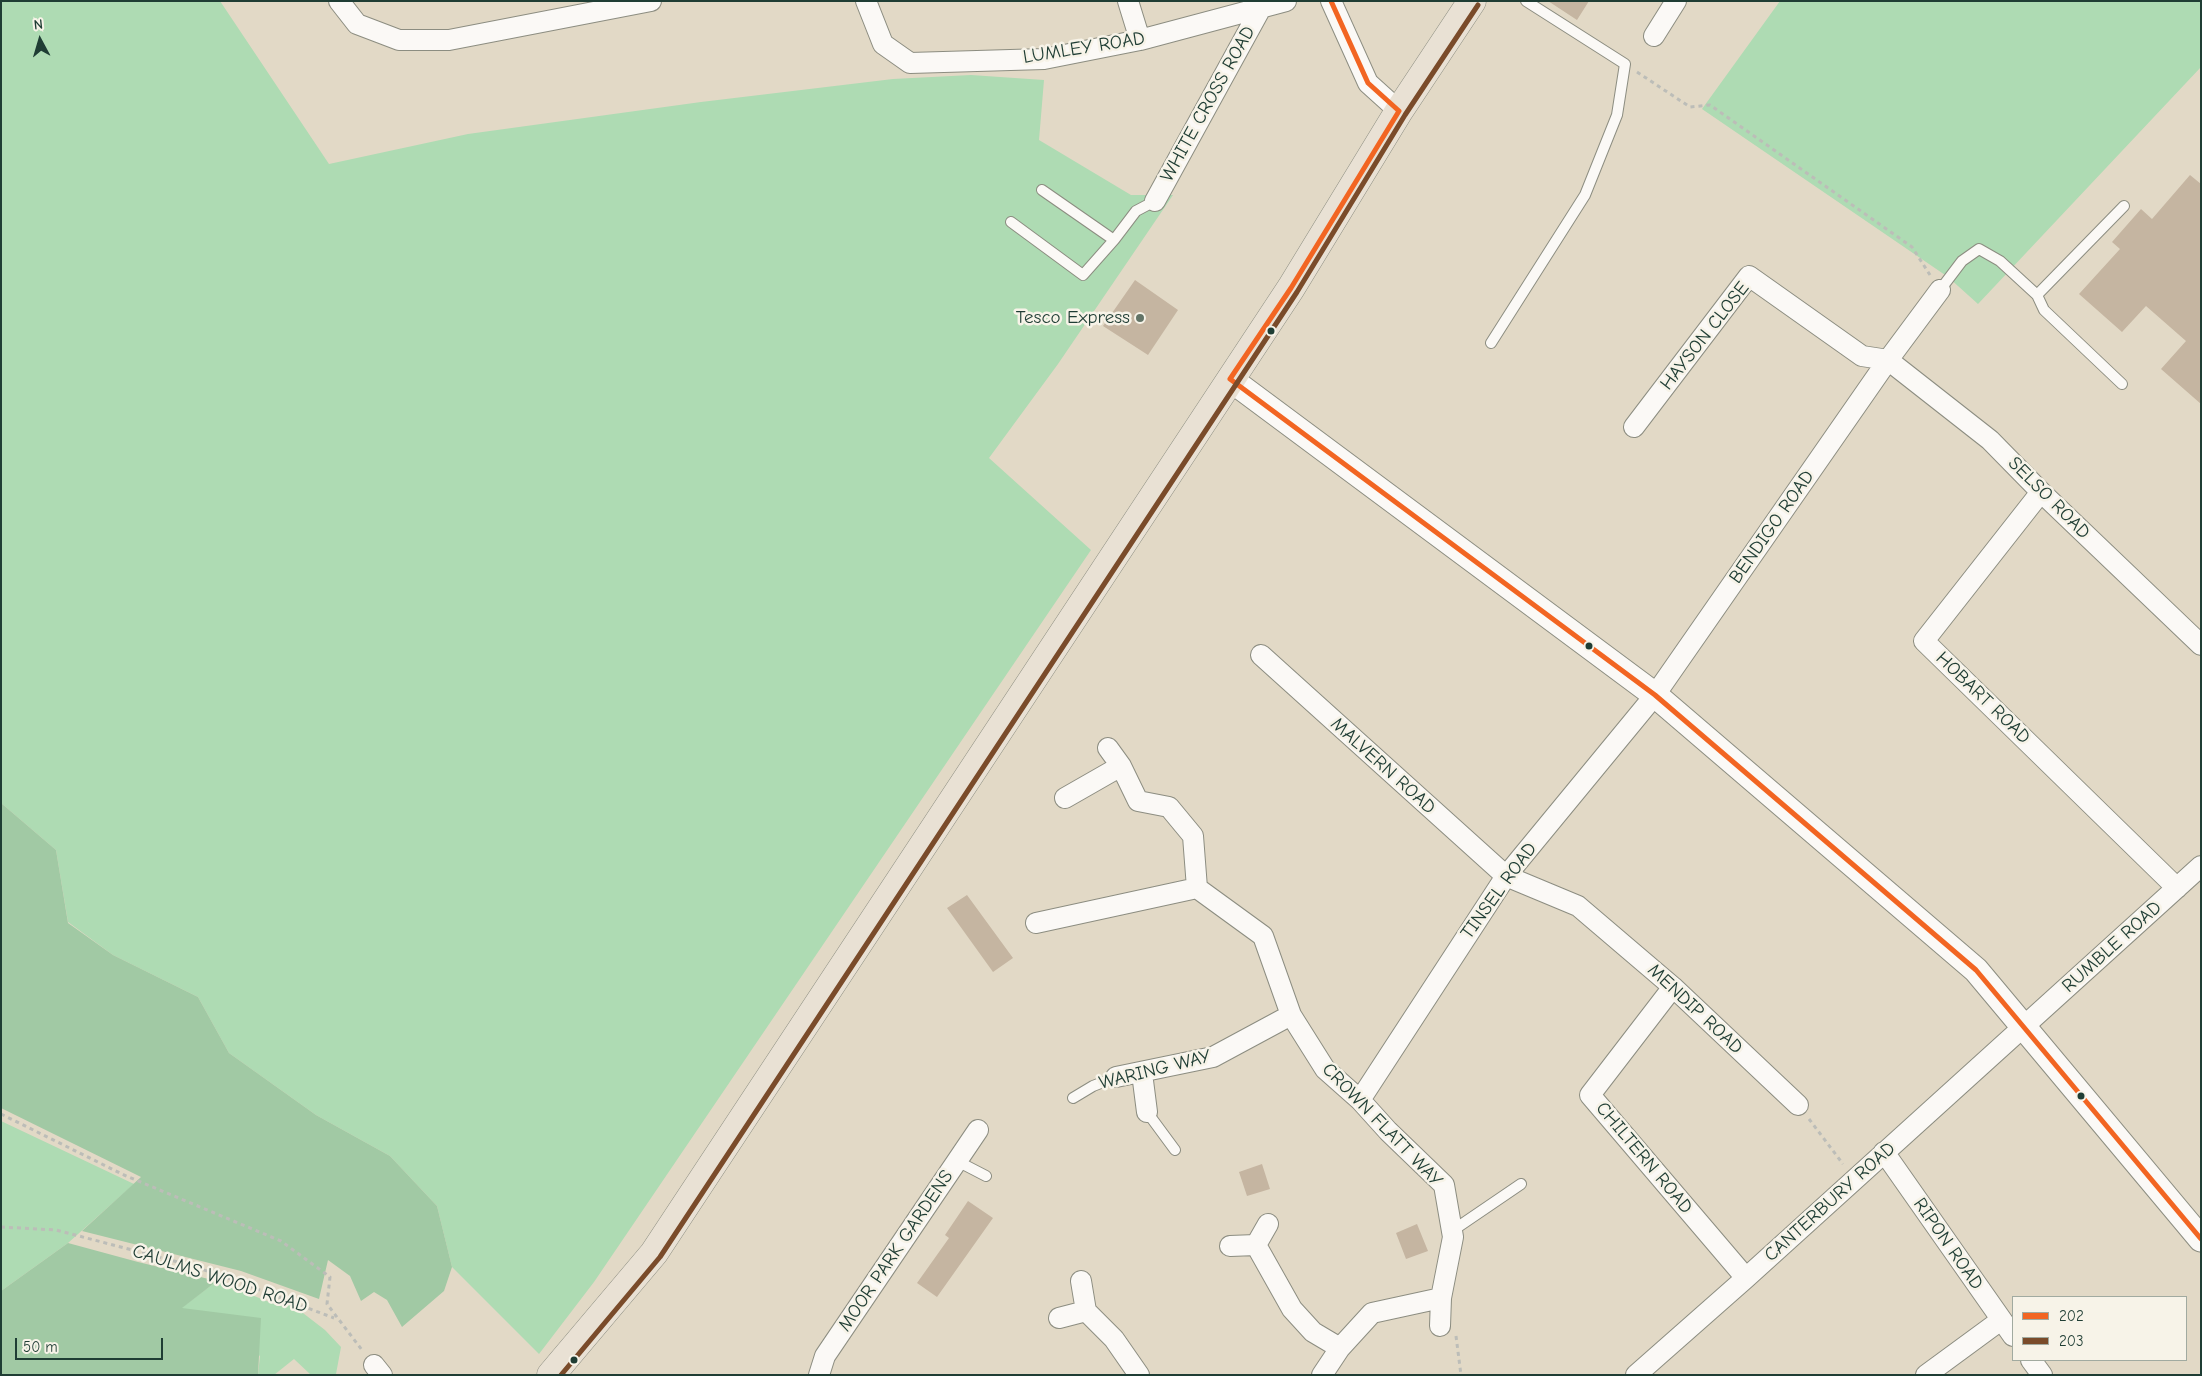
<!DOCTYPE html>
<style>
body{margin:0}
#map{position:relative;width:2202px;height:1376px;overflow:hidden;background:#e2d9c6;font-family:"Comic Neue",sans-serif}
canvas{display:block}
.frame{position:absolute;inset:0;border:2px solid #1f3d34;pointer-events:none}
.legend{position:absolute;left:2012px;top:1296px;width:175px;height:65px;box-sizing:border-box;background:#f7f3e8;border:1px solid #a1aaa0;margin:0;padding:6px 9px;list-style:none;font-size:15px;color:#1f3d34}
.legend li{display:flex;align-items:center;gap:10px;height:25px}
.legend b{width:25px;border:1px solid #a1aaa0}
.north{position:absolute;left:15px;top:15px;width:50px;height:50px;-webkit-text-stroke:4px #f7f3e8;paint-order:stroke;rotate:354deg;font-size:14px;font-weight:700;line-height:20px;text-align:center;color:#1f3d34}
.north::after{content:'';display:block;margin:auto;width:18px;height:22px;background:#1f3d34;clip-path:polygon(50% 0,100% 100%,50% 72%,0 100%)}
.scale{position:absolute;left:15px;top:1338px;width:148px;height:22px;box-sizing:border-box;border:2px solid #1f3d34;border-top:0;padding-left:6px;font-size:15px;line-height:18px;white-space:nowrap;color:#1f3d34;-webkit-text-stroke:4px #f7f3e8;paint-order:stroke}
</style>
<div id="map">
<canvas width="2202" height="1376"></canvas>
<div class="frame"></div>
<ul class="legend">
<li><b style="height:6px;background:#f26522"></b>202</li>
<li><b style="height:6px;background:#7a4b2a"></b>203</li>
</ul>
<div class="north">N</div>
<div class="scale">50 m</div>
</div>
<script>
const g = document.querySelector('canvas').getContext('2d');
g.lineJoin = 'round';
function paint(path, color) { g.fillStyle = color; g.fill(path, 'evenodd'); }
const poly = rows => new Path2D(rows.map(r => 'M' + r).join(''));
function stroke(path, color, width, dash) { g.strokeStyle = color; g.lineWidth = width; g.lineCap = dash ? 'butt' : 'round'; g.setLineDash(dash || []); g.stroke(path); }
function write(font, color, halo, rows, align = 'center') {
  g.font = font + ' "Comic Neue",sans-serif'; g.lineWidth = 5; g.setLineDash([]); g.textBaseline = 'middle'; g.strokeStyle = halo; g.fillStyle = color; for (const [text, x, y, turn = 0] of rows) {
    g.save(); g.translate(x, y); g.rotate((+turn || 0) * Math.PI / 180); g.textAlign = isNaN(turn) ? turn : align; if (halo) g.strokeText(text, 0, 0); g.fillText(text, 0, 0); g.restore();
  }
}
paint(poly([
 [1,1,220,1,329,164,468,134,701,102,893,79,971,75,1044,80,1039,140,1131,195,1173,195,1058,364,989,458,1091,550,594,1282,539,1354,452,1267,437,1206,390,1156,316,1115,229,1053,198,997,113,955,68,922,56,850,1,803],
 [1780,1,2201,1,2201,67,1978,304,1948,277,1702,109],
 [1,1121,134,1184,68,1243,1,1291],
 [217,1281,279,1306,286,1300,325,1330,341,1347,336,1374,311,1375,294,1359,274,1375,258,1375,260,1356,181,1308]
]), '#aedbb3');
paint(poly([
 [1,803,56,850,68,923,113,955,198,997,229,1053,316,1115,390,1156,437,1206,452,1267,444,1291,402,1327,387,1300,374,1292,361,1301,350,1276,328,1260,319,1299,241,1271,82,1231,141,1177,1,1108],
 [68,1243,138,1262,217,1281,182,1308,261,1318,258,1375,1,1375,1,1291]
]), '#a1c9a4');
paint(poly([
 [1548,1,1589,1,1577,20],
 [2190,175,2201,184,2201,404,2161,369,2186,341,2146,306,2122,332,2079,294,2120,249,2112,242,2141,209,2152,219],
 [1135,280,1178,310,1148,355,1103,326],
 [967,895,1013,958,993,972,947,908],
 [1262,1164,1270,1189,1247,1196,1239,1172],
 [968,1201,993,1218,937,1297,917,1283,949,1238,945,1235],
 [1417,1224,1428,1251,1406,1259,1396,1233]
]), '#c5b5a1');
const service = poly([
 [1042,190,1114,240,1136,211,1155,201],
 [1011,222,1083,275,1114,240],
 [1940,290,1962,261,1979,249,2000,261,2037,295,2124,206],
 [2037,295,2044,310,2122,384],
 [1491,343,1585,195,1617,115,1625,64,1526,1],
 [1073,1098,1093,1086,1116,1077],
 [1147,1112,1175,1150],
 [957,1161,986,1176],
 [1452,1231,1521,1184]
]);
const minor = poly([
 [339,1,357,24,399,40,449,40,651,1],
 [866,1,883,44,910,63,1044,59,1140,40,1286,1],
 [1128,1,1140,40],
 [1331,1,1368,83,1399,111],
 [1654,36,1676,1],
 [1155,201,1261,8],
 [1888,360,1990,440,2041,492,2201,645],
 [1634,427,1749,276,1862,356,1888,360],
 [2041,492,1924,641,2177,888],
 [1261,655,1506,876,1578,906,1673,987,1798,1105],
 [1108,748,1121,766,1138,801,1169,807,1193,836,1197,888,1263,936,1291,1015,1325,1069,1360,1100,1388,1131,1444,1185,1453,1237,1441,1298,1440,1326],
 [1065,798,1121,766],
 [1036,923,1197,888],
 [1673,987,1590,1095,1746,1278],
 [1142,1073,1147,1112],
 [1116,1077,1213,1057,1291,1015],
 [1360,1100,1506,876,1655,695,1888,360,1940,290],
 [1884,1152,2013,1336],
 [1268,1224,1256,1245,1292,1309,1313,1332,1340,1348,1372,1313,1441,1298],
 [1230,1246,1256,1245],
 [1081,1281,1086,1311,1114,1339,1139,1375],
 [1059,1318,1086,1311],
 [2031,1360,2042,1375],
 [374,1365,382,1375],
 [819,1375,825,1356,978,1130],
 [1322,1375,1340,1348],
 [1636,1375,1746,1278,2201,866],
 [1926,1375,2001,1320]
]);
const tertiary = poly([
 [1230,379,1655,695,1976,970,2201,1239]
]);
const primary = poly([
 [551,1375,654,1253,1291,288,1399,111,1472,1]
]);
stroke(service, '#8c8d81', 12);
stroke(minor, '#8c8d81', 22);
stroke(tertiary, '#8c8d81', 27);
stroke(primary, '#8c8d81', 29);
stroke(poly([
 [1637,72,1690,107,1710,105,1912,247,1930,275],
 [1,1114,124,1175,281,1241,330,1277,327,1304,362,1350],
 [1809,1119,1843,1164],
 [1,1227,56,1230,178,1262,220,1275,334,1318],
 [1456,1336,1461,1375]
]), '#bcbdb8', 3, [4, 4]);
stroke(service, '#fbf9f6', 10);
stroke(minor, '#fbf9f6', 20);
stroke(tertiary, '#fbf9f6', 25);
stroke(primary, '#e9e1d4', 28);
stroke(poly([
 [1331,1,1368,83,1399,111,1291,288,1230,379,1655,695,1976,970,2201,1239]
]), '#f26522', 5);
stroke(poly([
 [561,1375,660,1257,1297,292,1405,115,1478,5]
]), '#7a4b2a', 5);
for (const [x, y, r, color] of [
 [1140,318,5,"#637467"],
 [1271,331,4.5,"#1f3d34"],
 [1589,646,4.5,"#1f3d34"],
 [2081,1096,4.5,"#1f3d34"],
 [574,1360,4.5,"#1f3d34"]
]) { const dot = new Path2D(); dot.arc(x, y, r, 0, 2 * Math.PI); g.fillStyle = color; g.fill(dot); stroke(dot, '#f7f3e8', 2); }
write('19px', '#1f3d34', '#f7f3e8', [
 ["LUMLEY ROAD",1084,48,-9],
 ["WHITE CROSS ROAD",1208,104,-61],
 ["HAYSON CLOSE",1705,336,-52],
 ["SELSO ROAD",2049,498,45],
 ["BENDIGO ROAD",1772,527,-55],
 ["HOBART ROAD",1983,698,44],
 ["MALVERN ROAD",1383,766,42],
 ["TINSEL ROAD",1499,891,-54],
 ["RUMBLE ROAD",2112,947,-42],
 ["MENDIP ROAD",1695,1009,43],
 ["WARING WAY",1155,1070,-14],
 ["CROWN FLATT WAY",1382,1125,46],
 ["CHILTERN ROAD",1644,1158,50],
 ["CANTERBURY ROAD",1830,1202,-42],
 ["RIPON ROAD",1948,1244,55],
 ["MOOR PARK GARDENS",896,1251,-56],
 ["CAULMS WOOD ROAD",220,1279,18]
]);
write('19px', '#1f3d34', '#f7f3e8', [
 ["Tesco Express",1130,318]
], 'right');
</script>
